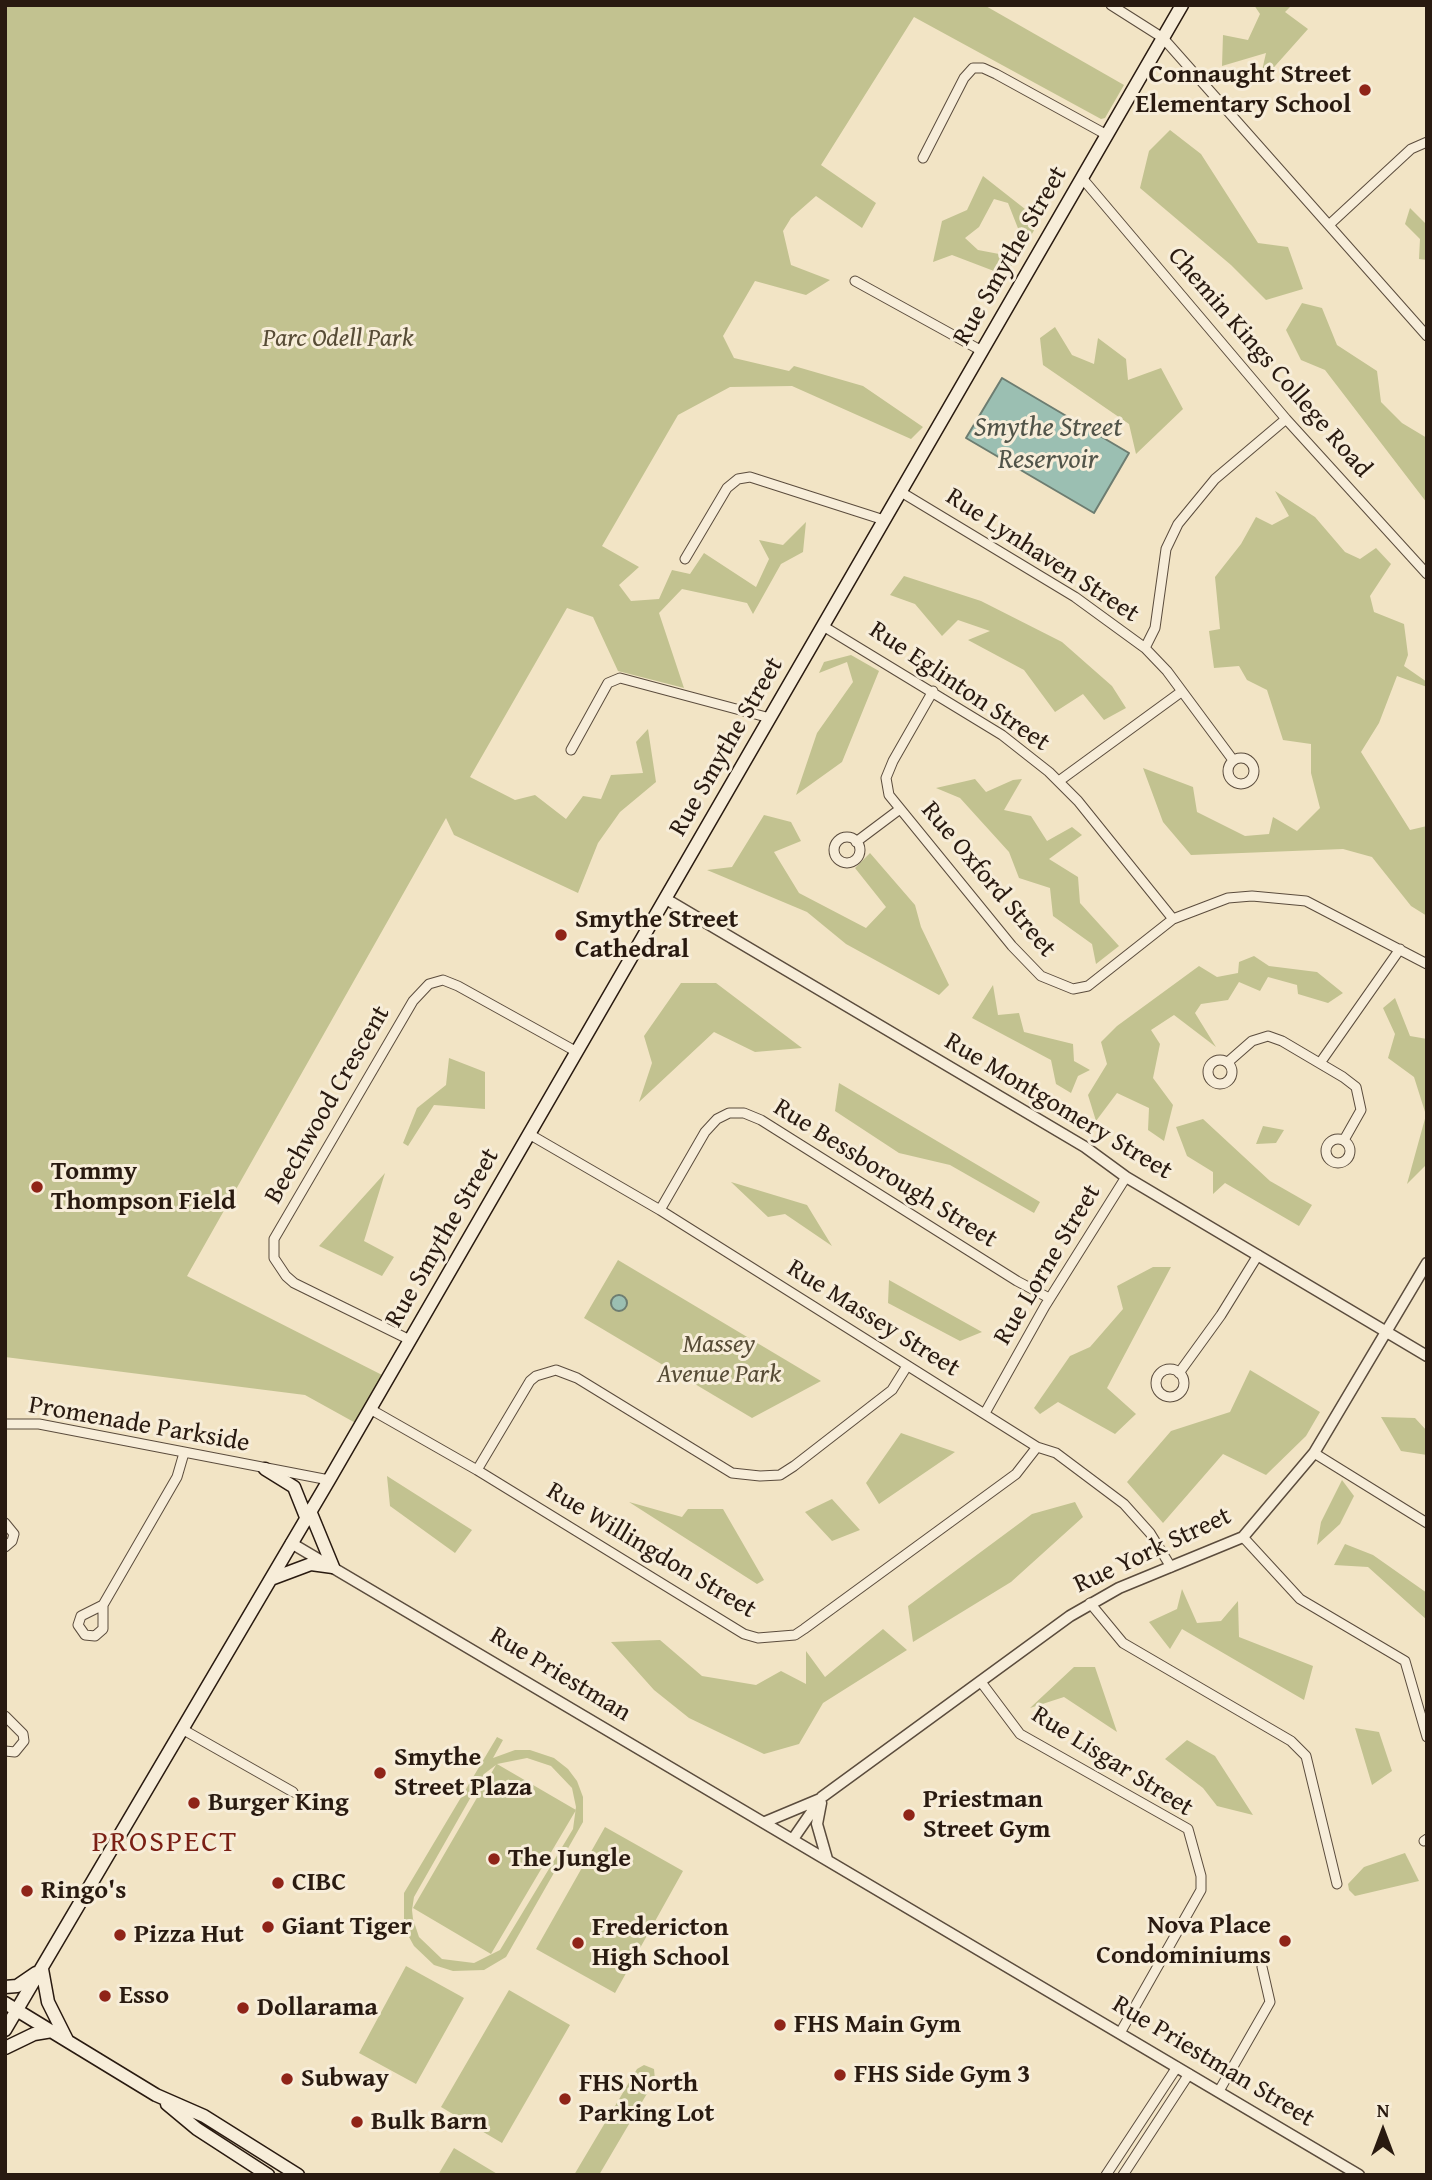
<!DOCTYPE html>
<style>
body{margin:0}
#map{position:relative;width:1432px;height:2180px;overflow:hidden;background:#f2e4c5;font-family:"Gentium Book Plus",serif}
canvas{display:block}
.frame{position:absolute;inset:0;border:7px solid #291a10;pointer-events:none}
.north{position:absolute;left:1348px;top:2096px;width:70px;height:70px;-webkit-text-stroke:5px #f7edd9;paint-order:stroke;rotate:0deg;font-size:19px;font-weight:700;line-height:28px;text-align:center;color:#291a10}
.north::after{content:'';display:block;margin:auto;width:24px;height:32px;background:#291a10;clip-path:polygon(50% 0,100% 100%,50% 72%,0 100%)}
</style>
<div id="map">
<canvas width="1432" height="2180"></canvas>
<div class="frame"></div>
<div class="north">N</div>
</div>
<script>
const g = document.querySelector('canvas').getContext('2d');
g.lineJoin = 'round';
function paint(path, color) { g.fillStyle = color; g.fill(path, 'evenodd'); }
const poly = rows => new Path2D(rows.map(r => 'M' + r).join(''));
function stroke(path, color, width, dash) { g.strokeStyle = color; g.lineWidth = width; g.lineCap = dash ? 'butt' : 'round'; g.setLineDash(dash || []); g.stroke(path); }
function write(font, color, halo, rows, align = 'center') {
  g.font = font + ' "Gentium Book Plus",serif'; g.lineWidth = 6; g.setLineDash([]); g.textBaseline = 'middle'; g.strokeStyle = halo; g.fillStyle = color; for (const [text, x, y, turn = 0] of rows) {
    g.save(); g.translate(x, y); g.rotate((+turn || 0) * Math.PI / 180); g.textAlign = isNaN(turn) ? turn : align; if (halo) g.strokeText(text, 0, 0); g.fillText(text, 0, 0); g.restore();
  }
}
paint(poly([
 [5,5,984,5,1124,85,1105,118,1101,119,914,17,821,165,876,203,862,228,816,196,791,218,783,231,791,265,830,280,806,295,755,281,723,336,734,358,789,371,794,366,863,386,923,427,911,439,792,386,730,387,678,415,602,546,639,567,619,585,631,601,659,599,672,570,690,574,704,553,756,587,769,559,759,540,783,545,806,522,803,552,781,564,753,614,747,603,682,589,659,613,684,688,618,671,593,617,567,608,470,777,515,800,535,795,566,819,583,796,601,799,611,775,643,773,636,742,648,729,656,782,620,812,598,843,578,893,454,835,446,818,187,1276,388,1378,361,1426,305,1395,5,1357],
 [1254,5,1292,5,1285,12,1308,29,1259,84,1266,53,1222,66,1223,35,1248,40,1260,14],
 [1170,130,1201,154,1258,243,1288,247,1303,289,1266,300,1231,265,1140,188,1149,151],
 [983,176,1025,209,1048,206,1025,246,1008,203,994,199,979,227,965,238,978,250,1015,257,1007,276,952,255,933,262,942,221,967,210],
 [1410,208,1427,225,1427,260,1419,259,1420,239,1405,224],
 [1302,303,1322,308,1337,345,1377,371,1381,402,1402,423,1427,438,1427,503,1325,370,1301,360,1286,330],
 [1055,327,1072,355,1094,364,1098,338,1126,359,1128,380,1161,368,1183,409,1136,454,1129,424,1043,365,1040,338],
 [1275,491,1315,517,1345,552,1360,559,1376,548,1391,564,1370,596,1374,612,1404,624,1408,655,1404,666,1427,682,1427,687,1397,676,1379,723,1361,752,1410,830,1427,826,1427,916,1411,906,1372,857,1343,849,1191,855,1163,822,1143,768,1193,787,1197,812,1245,836,1269,834,1273,817,1297,831,1320,808,1311,773,1311,744,1283,740,1267,690,1247,680,1239,666,1214,668,1209,631,1220,629,1215,577,1241,544,1256,517,1272,525,1289,516],
 [904,576,981,601,1062,642,1112,686,1126,708,1104,720,1083,694,1055,712,1024,670,968,640,990,631,958,620,942,636,915,604,890,595],
 [851,655,879,671,842,762,796,795,817,733,853,682,847,662,819,673,824,662],
 [975,779,986,792,1013,780,1022,779,1004,810,1031,816,1047,841,1072,827,1082,835,1049,859,1078,877,1080,903,1119,946,1096,964,1092,944,1053,916,1050,888,1019,878,1009,852,960,798,936,788],
 [764,815,791,822,801,841,774,852,799,893,866,928,886,907,855,868,870,853,915,905,921,927,949,985,939,995,846,944,807,912,707,870,732,867],
 [1254,956,1269,966,1317,972,1343,993,1328,1003,1298,994,1297,985,1268,977,1260,991,1239,982,1228,1000,1201,1004,1195,1013,1216,1047,1174,1015,1151,1030,1160,1044,1153,1078,1173,1105,1164,1141,1148,1130,1149,1108,1117,1093,1096,1121,1088,1095,1107,1064,1101,1042,1117,1026,1199,966,1217,977,1238,973,1239,962],
 [681,983,716,983,802,1048,755,1052,714,1032,639,1102,652,1063,644,1036],
 [993,985,998,1015,1019,1013,1024,1032,1073,1044,1074,1061,1090,1070,1078,1076,1071,1093,1056,1084,1051,1060,972,1018],
 [1395,998,1410,1036,1427,1039,1427,1164,1407,1184,1426,1115,1414,1077,1388,1058,1395,1034,1383,1008],
 [449,1058,485,1072,485,1109,434,1105,408,1146,403,1143,417,1108,446,1085],
 [839,1083,1040,1202,1034,1213,950,1165,899,1153,835,1111],
 [1203,1119,1270,1181,1312,1205,1299,1226,1225,1183,1213,1194,1213,1172,1187,1156,1176,1127],
 [1263,1126,1284,1130,1276,1143,1256,1144],
 [385,1173,364,1241,394,1257,382,1276,319,1246],
 [731,1182,807,1205,832,1246,785,1214,768,1217],
 [618,1260,821,1381,752,1418,584,1318],
 [1153,1267,1171,1267,1107,1388,1136,1414,1115,1434,1058,1402,1040,1414,1034,1408,1070,1356,1090,1347,1123,1309,1117,1286],
 [889,1280,982,1332,960,1341,888,1303],
 [1250,1370,1320,1412,1306,1436,1266,1475,1223,1454,1163,1523,1127,1482,1171,1431,1230,1412],
 [1381,1417,1415,1418,1427,1431,1427,1455,1401,1451],
 [901,1433,955,1452,879,1504,866,1483],
 [387,1476,472,1530,455,1553,390,1506],
 [1342,1480,1354,1496,1340,1524,1317,1545,1321,1522],
 [832,1499,860,1530,832,1541,805,1512],
 [629,1502,682,1517,688,1509,723,1509,764,1580,757,1584],
 [1075,1502,1083,1517,1011,1582,913,1642,908,1606,1032,1514],
 [1345,1544,1373,1555,1427,1593,1427,1620,1368,1567,1334,1565],
 [1182,1589,1197,1623,1221,1621,1238,1601,1239,1637,1313,1666,1304,1700,1182,1629,1170,1649,1149,1622,1177,1609],
 [883,1629,907,1650,823,1703,799,1744,764,1754,689,1718,654,1690,611,1642,660,1640,702,1676,756,1685,781,1671,806,1684,806,1651,825,1677],
 [1074,1667,1095,1667,1117,1732,1064,1697,1030,1708],
 [1355,1728,1379,1732,1392,1771,1372,1785],
 [497,1737,503,1740,493,1758,515,1750,530,1750,554,1758,568,1769,577,1781,583,1797,583,1822,506,1957,484,1970,453,1971,434,1965,414,1946,404,1928,404,1893],
 [527,1758,551,1766,572,1788,576,1807,573,1829,500,1950,474,1963,442,1959,419,1937,413,1919,412,1910,414,1897,484,1774,496,1765,413,1908,491,1954,576,1810,497,1764],
 [1187,1740,1215,1756,1253,1815,1217,1806,1203,1788,1165,1759],
 [605,1827,683,1871,615,1993,536,1949],
 [1405,1853,1419,1881,1355,1896,1349,1890,1348,1884,1364,1867],
 [406,1966,464,1998,416,2084,359,2053],
 [509,1990,570,2025,502,2143,441,2107],
 [644,2065,654,2069,655,2080,599,2175,574,2175,637,2069],
 [454,2148,499,2175,438,2175]
]), '#c2c290');
const water = poly([
 [1002,378,1129,453,1094,513,966,438,1002,378],
 '611 1303a8 8 0 1 1 16 0a8 8 0 1 1-16 0Z'
]);
paint(water, '#9bbfb2');
stroke(water, '#6d7d71', 2);
const minor = poly([
 [1111,5,1163,38,1427,336],
 [923,158,964,78,973,68,983,68,996,74,1107,135],
 [1082,178,1286,419,1427,574],
 [1330,224,1411,149,1427,142],
 [855,281,982,351],
 [901,492,1075,597,1145,648,1167,671,1233,760],
 [685,559,727,488,738,479,750,477,884,520],
 [823,626,1002,735,1049,772,1078,801,1173,919],
 [1145,648,1155,628,1166,549,1178,524,1215,479,1286,419],
 [933,691,893,761,886,778,889,795,1012,946,1041,976,1073,989,1088,986,1173,919,1228,898,1252,896,1306,901,1427,964],
 [571,750,608,683,620,678,770,718],
 '1228 771a13 13 0 1 1 26 0a13 13 0 1 1-26 0Z',
 [1059,781,1181,692],
 '834 850a13 13 0 1 1 26 0a13 13 0 1 1-26 0Z',
 [856,842,900,809],
 '1208 1072a12 12 0 1 1 24 0a12 12 0 1 1-24 0Z',
 [1228,1062,1252,1041,1268,1036,1282,1041,1343,1077,1356,1087,1361,1110,1344,1140],
 [1320,1063,1400,949],
 [529,1134,660,1210,1037,1447,1056,1453,1124,1504,1150,1533,1171,1567],
 '1326 1151a12 12 0 1 1 24 0a12 12 0 1 1-24 0Z',
 [660,1210,705,1132,717,1119,729,1113,744,1113,761,1120,1017,1281,1049,1298],
 [410,1340,294,1283,286,1276,274,1258,274,1239,413,1001,429,984,443,980,458,986,577,1052],
 '1156 1383a14 14 0 1 1 28 0a14 14 0 1 1-28 0Z',
 [1179,1373,1221,1315,1258,1255],
 [370,1409,477,1470,744,1634,758,1638,795,1635,804,1629,1016,1474,1037,1447],
 [985,1413,1045,1306,1126,1177],
 [5,1424,39,1424,329,1480],
 [1314,1453,1427,1523],
 [477,1470,530,1381,536,1376,556,1370,577,1378,732,1473,760,1476,780,1475,794,1466,892,1390,907,1366],
 [5,1523,14,1534,12,1541,5,1547],
 [1243,1537,1300,1599,1405,1661,1427,1737],
 [1090,1603,1123,1643,1291,1741,1306,1756,1337,1884],
 [103,1605,81,1616,78,1625,85,1635,95,1636,103,1629,103,1605,177,1477,184,1453],
 [981,1682,1020,1734,1188,1829,1201,1876,1201,1890,1120,2033],
 [5,1716,23,1734,24,1741,15,1752,5,1751],
 [182,1729,293,1792],
 [1424,1841,1427,1839],
 [1219,2091,1270,2002,1262,1967],
 [1106,2175,1177,2067],
 [1123,2175,1189,2074]
]);
const tertiary = poly([
 [666,899,1085,1147,1126,1177,1427,1356],
 [291,1543,1359,2175],
 [821,1803,817,1824,827,1859],
 [765,1822,820,1799],
 [793,1839,822,1797,1070,1616,1119,1588,1243,1537,1314,1453,1427,1263]
]);
const secondary = poly([
 [265,1469,294,1487,306,1517],
 [271,1579,311,1564,333,1567,310,1511],
 [42,1969,48,2002,67,2040],
 [5,1987,17,1986,36,1973],
 [5,2003,156,2095,204,2116,298,2175],
 [5,2030,329,1480,1182,5],
 [5,2048,34,2034,52,2031],
 [167,2104,197,2129,268,2175]
]);
stroke(minor, '#5b4c3d', 11);
stroke(tertiary, '#5b4c3d', 13);
stroke(secondary, '#291a10', 15);
stroke(minor, '#f7edd9', 9);
stroke(tertiary, '#f7edd9', 10);
stroke(secondary, '#f7edd9', 12);
for (const [x, y, r, color] of [
 [1365,90,7,"#8f2418"],
 [561,935,7,"#8f2418"],
 [37,1187,7,"#8f2418"],
 [380,1773,7,"#8f2418"],
 [194,1803,7,"#8f2418"],
 [909,1815,7,"#8f2418"],
 [494,1859,7,"#8f2418"],
 [278,1883,7,"#8f2418"],
 [27,1891,7,"#8f2418"],
 [268,1927,7,"#8f2418"],
 [120,1935,7,"#8f2418"],
 [1285,1941,7,"#8f2418"],
 [578,1943,7,"#8f2418"],
 [105,1996,7,"#8f2418"],
 [243,2008,7,"#8f2418"],
 [780,2025,7,"#8f2418"],
 [840,2075,7,"#8f2418"],
 [287,2079,7,"#8f2418"],
 [565,2099,7,"#8f2418"],
 [357,2122,7,"#8f2418"]
]) { const dot = new Path2D(); dot.arc(x, y, r, 0, 2 * Math.PI); g.fillStyle = color; g.fill(dot); stroke(dot, '#f7edd9', 2.5); }
write('bold 26px', '#291a10', '#f7edd9', [
 ["Connaught Street",1351,75,"right"],
 ["Elementary School",1351,105,"right"],
 ["Smythe Street",575,920],
 ["Cathedral",575,950],
 ["Tommy",51,1172],
 ["Thompson Field",51,1202],
 ["Smythe",394,1758],
 ["Street Plaza",394,1788],
 ["Priestman",923,1800],
 ["Street Gym",923,1830],
 ["Burger King",208,1803],
 ["The Jungle",508,1859],
 ["CIBC",292,1883],
 ["Ringo's",41,1891],
 ["Nova Place",1271,1926,"right"],
 ["Condominiums",1271,1956,"right"],
 ["Giant Tiger",282,1927],
 ["Fredericton",592,1928],
 ["High School",592,1958],
 ["Pizza Hut",134,1935],
 ["Esso",119,1996],
 ["Dollarama",257,2008],
 ["FHS Main Gym",794,2025],
 ["FHS Side Gym 3",854,2075],
 ["Subway",301,2079],
 ["FHS North",579,2084],
 ["Parking Lot",579,2114],
 ["Bulk Barn",371,2122]
], 'left');
write('26px', '#291a10', '#f7edd9', [
 ["Rue Smythe Street",1011,256,-60],
 ["Chemin Kings College Road",1269,363,49],
 ["Rue Lynhaven Street",1042,556,33],
 ["Rue Eglinton Street",959,687,34],
 ["Rue Smythe Street",727,747,-60],
 ["Rue Oxford Street",988,880,50],
 ["Beechwood Crescent",328,1105,-60],
 ["Rue Montgomery Street",1058,1107,31],
 ["Rue Bessborough Street",885,1174,32],
 ["Rue Smythe Street",443,1238,-60],
 ["Rue Lorne Street",1048,1265,-59],
 ["Rue Massey Street",873,1319,32],
 ["Promenade Parkside",139,1425,10],
 ["Rue Willingdon Street",651,1551,31],
 ["Rue York Street",1153,1551,-25],
 ["Rue Priestman",560,1675,31],
 ["Rue Lisgar Street",1112,1762,32],
 ["Rue Priestman Street",1213,2062,31]
]);
write('italic 26px', '#574c36', '#f7edd9', [
 ["Parc Odell Park",338,339],
 ["Massey",719,1345],
 ["Avenue Park",719,1375]
]);
write('italic 28px', '#515449', '#f7edd9', [
 ["Smythe Street",1048,429],
 ["Reservoir",1048,461]
]);
g.letterSpacing = '2px';
write('30px', '#7a1f14', '#f7edd9', [
 ["PROSPECT",165,1843]
]);
g.letterSpacing = '0px';
</script>
